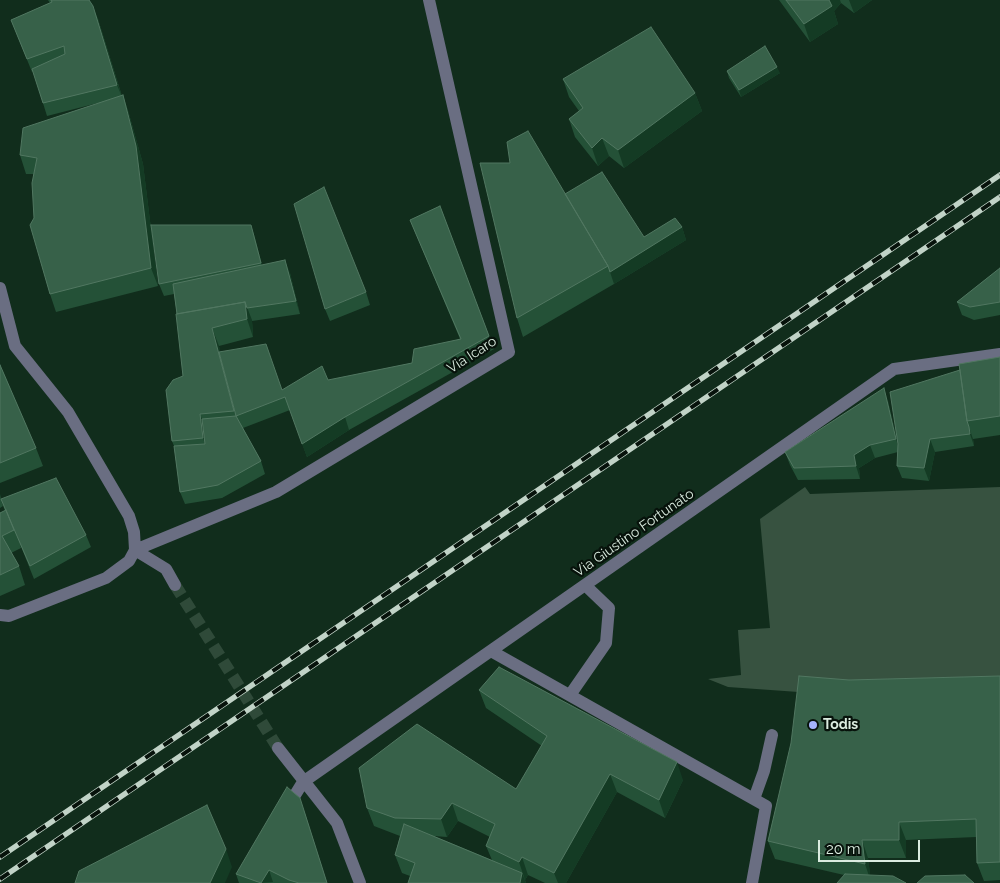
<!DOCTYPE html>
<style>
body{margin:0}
#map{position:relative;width:1000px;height:883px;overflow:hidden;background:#112d1c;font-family:Raleway,sans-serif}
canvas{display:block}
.scale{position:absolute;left:818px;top:840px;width:102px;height:22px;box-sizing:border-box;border:2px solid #dbece0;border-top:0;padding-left:6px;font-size:15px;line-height:18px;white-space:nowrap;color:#dbece0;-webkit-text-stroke:4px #07120b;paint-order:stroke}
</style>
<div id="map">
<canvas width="1000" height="883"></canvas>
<div class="scale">20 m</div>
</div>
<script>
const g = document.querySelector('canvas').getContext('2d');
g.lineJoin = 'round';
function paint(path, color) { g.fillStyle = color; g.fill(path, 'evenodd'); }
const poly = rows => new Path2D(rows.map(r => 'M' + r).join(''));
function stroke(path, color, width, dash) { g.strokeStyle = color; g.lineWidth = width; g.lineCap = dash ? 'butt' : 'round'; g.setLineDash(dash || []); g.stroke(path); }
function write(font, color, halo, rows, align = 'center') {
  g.font = font + ' Raleway,sans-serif'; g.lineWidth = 4.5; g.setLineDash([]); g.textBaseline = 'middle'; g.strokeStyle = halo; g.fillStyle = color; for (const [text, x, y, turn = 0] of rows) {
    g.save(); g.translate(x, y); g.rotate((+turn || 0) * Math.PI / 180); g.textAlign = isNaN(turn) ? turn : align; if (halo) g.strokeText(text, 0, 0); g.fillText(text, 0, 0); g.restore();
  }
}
paint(poly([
 [805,487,810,494,1000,487,1000,693,855,696,728,687,708,679,741,675,738,630,770,628,760,519]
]), '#375240');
stroke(poly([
 [175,585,278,748]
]), '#2f4a39', 12, [12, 6]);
stroke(poly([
 [0,288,15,346,68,412,129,516,134,532,135,550],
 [135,550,276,492,509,352,429,0],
 [135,550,166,569,175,585],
 [0,615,9,616,106,578,129,561,135,550],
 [491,651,766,806,752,883],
 [570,695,606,643,609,608,585,585],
 [278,748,337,823,360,883],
 [754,799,764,771,772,735],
 [287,808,303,782,894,369,1000,354]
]), '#6a6e82', 12);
const rail = poly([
 [0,857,1000,175],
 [0,879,1000,197]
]);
stroke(rail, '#c1d3c7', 5.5);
stroke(rail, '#07120b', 4, [11]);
paint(poly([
 [48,0,89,0,98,19,122,96,123,95,129,114,143,164,158,286,56,312,50,294,34,218,33,174,26,174,20,155,98,103,47,116,33,71,32,72,11,20,50,3],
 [779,0,872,0,854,13,841,3,834,11,838,24,810,42],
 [727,71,780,73,741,97,729,78],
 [563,79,695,93,702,111,624,168,609,156,598,166,575,137,569,119,579,111,569,97],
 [565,194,644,237,682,227,686,240,614,284,523,337,517,318],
 [440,206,494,349,349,430,307,457,290,410,243,428,261,461,265,474,222,498,185,504,180,492,174,446,172,441,183,376,177,314,174,294,164,296,159,284,251,225,255,238,262,265,290,273,300,314,252,321,253,337,219,346,220,352,283,390,412,363,460,339,415,232,410,220],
 [1000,268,1000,315,974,320,962,315,957,302],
 [366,292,370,305,330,321,325,309],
 [1000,357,1000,435,973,439,974,446,935,452,929,481,902,478,897,466,898,452,875,458,859,468,860,479,798,480,790,465,785,452,888,401,897,439],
 [0,365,36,448,43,466,0,483],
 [0,494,1,499,86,535,91,547,34,579,20,544,21,548,11,553,19,566,25,585,0,596,0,513,5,511,1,500,3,506,0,508],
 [1000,676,1000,880,984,881,977,863,976,837,906,840,906,858,868,858,870,875,844,875,775,859,768,841,849,680],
 [479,690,683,780,665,818,617,792,566,883,545,883,528,875,525,880,526,883,408,883,410,876,402,873,395,855,400,836,374,826,367,808,516,789,542,746,486,708],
 [458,821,490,837,486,846,492,860,434,836,447,837],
 [304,810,327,883,239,883,236,874]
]), '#245137');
paint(poly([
 [828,0,840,0,841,3,834,11,838,24,810,42,804,24],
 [849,0,872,0,854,13],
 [93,6,98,19,122,97,117,85],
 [777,67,780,73,741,97,739,90],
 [695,93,702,111,624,168,618,150],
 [123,95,129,114,143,164,158,286,151,268],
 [602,138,609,156,598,166,592,148],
 [251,225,255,238,265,276,261,263],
 [682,227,686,240,614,284,610,272],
 [285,260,290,273,300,314,296,301],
 [245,302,252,320,253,337,247,319],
 [212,328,219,346,237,416,236,416,241,429,234,411],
 [884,388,888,401,900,452,896,439],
 [200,414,207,432,209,457,203,438],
 [345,417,349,430,307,457,302,444],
 [969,427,973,439,974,446,970,434],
 [930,439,935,452,929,481,924,468],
 [870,445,875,458,859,468,860,479,856,466,854,455],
 [677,762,683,780,665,818,659,800],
 [610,774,617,792,566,883,558,883,554,873],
 [452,803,458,821,447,837,441,819],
 [899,822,906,840,906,858,899,840],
 [862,840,868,858,871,882,865,864],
 [226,849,232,867,225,883,210,883],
 [522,857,528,875,525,880,519,862],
 [269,870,273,882,261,883],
 [522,873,526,883,520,883]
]), '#143b24');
const building = poly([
 [51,0,89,0,93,6,117,85,43,103,32,69,65,54,64,46,27,59,11,20,52,2,51,0],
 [786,0,829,0,832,6,804,24,786,0],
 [651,27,695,93,618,150,602,138,592,148,569,119,583,108,563,79,651,27],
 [765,46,777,67,739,90,727,71,765,46],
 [123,95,136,146,151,268,50,294,30,225,34,218,32,183,37,158,20,155,23,128,123,95],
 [528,131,608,266,517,318,480,163,510,163,507,142,528,131],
 [602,172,644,237,675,218,682,227,610,272,608,266,565,194,602,172],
 [324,187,366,292,325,309,294,204,324,187],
 [440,206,489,336,345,417,302,444,285,397,236,416,219,352,266,344,282,390,322,366,328,380,412,363,414,349,461,339,410,220,440,206],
 [151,225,251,225,261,263,159,284,151,225],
 [285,260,296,301,247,308,245,302,177,314,173,284,285,260],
 [1000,268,1000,302,970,307,957,302,1000,268],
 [245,302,247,319,212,328,234,411,200,414,203,438,172,441,166,390,173,380,183,376,176,314,245,302],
 [1000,357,1000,416,967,421,959,364,1000,357],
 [0,365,36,448,0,463,0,365],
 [960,370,967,421,969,427,970,434,930,439,924,468,897,466,898,444,890,392,960,370],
 [884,388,896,439,870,445,854,455,856,466,794,468,785,452,884,388],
 [236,416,261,461,218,485,180,492,174,446,205,444,202,419,236,416],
 [56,478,86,535,30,566,1,499,56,478],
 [6,510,14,530,2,536,19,566,0,575,0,513,6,510],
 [499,667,677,762,659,800,610,774,554,873,522,857,519,862,486,846,495,824,452,803,441,819,395,818,367,808,359,768,417,724,516,789,547,736,479,690,499,667],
 [799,676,849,680,1000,676,1000,862,977,863,976,819,899,822,899,840,862,840,865,864,768,841,791,743,799,676],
 [287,787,300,798,327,883,299,883,289,880,269,870,261,883,236,874,287,787],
 [207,805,226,849,210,883,75,883,79,871,207,805],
 [404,824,522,873,520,883,408,883,415,863,395,855,404,824],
 [845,874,893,876,906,883,837,883,845,874],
 [965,875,974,883,917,883,925,876,965,875]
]);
paint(building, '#376149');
stroke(building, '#517761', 1);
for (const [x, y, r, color] of [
 [813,725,5,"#a4b2fc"]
]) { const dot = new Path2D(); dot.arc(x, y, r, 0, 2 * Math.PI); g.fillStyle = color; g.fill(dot); stroke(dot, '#07120b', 2); }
write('14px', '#dbece0', '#07120b', [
 ["Via Icaro",472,355,-33],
 ["Via Giustino Fortunato",634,533,-35]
]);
write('bold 14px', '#dbece0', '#07120b', [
 ["Todis",823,725]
], 'left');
</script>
